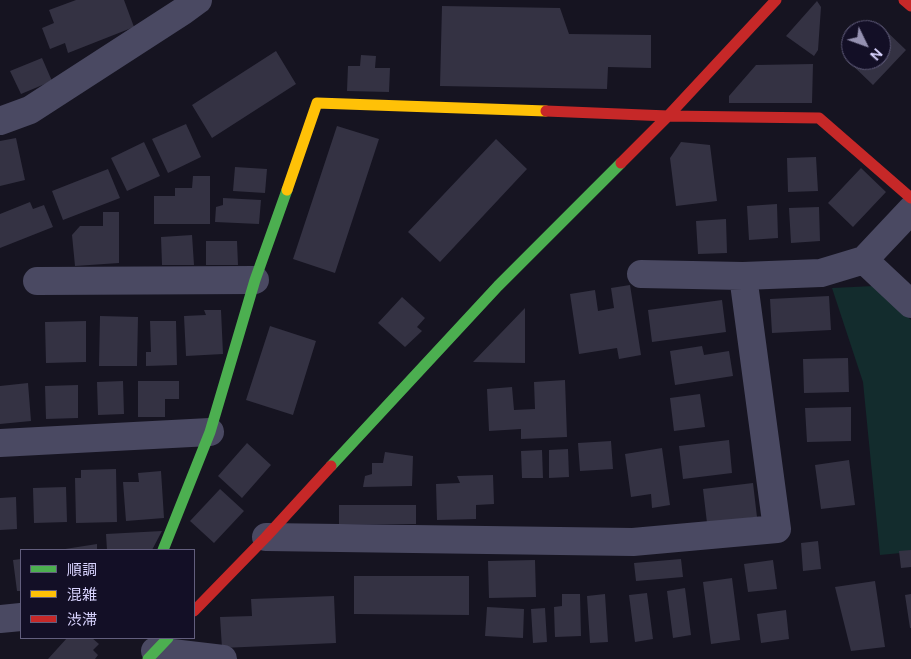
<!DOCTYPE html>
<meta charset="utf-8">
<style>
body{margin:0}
#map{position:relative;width:911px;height:659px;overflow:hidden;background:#161421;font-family:"DM Sans","Noto Sans JP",sans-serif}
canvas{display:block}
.legend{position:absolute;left:20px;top:549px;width:175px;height:90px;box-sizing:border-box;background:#130f26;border:1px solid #625e7d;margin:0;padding:6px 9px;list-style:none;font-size:15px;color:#d9d4ff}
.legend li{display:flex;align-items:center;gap:10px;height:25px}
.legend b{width:25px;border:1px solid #625e7d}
.north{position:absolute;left:841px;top:20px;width:50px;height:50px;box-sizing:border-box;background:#130f26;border:1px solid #625e7d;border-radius:50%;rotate:132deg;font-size:14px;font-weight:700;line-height:20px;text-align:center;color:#d9d4ff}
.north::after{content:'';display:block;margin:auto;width:18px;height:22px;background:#9591b1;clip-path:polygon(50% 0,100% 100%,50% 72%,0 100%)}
</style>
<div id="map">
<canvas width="911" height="659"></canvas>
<ul class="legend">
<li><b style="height:6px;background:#4caf50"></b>順調</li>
<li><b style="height:6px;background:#ffc107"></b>混雑</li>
<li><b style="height:6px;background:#c62828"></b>渋滞</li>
</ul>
<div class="north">N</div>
</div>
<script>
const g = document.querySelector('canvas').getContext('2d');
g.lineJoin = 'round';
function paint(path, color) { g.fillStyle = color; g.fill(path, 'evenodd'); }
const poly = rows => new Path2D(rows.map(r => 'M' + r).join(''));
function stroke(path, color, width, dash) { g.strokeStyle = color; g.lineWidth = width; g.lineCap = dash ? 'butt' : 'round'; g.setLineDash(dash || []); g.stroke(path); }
paint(poly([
 [874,286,911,320,911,552,880,555,863,382,832,288]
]), '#132c2d');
paint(poly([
 [76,0,124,0,134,27,68,53,65,43,50,49,42,28,54,23,49,10],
 [817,1,821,7,818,50,814,56,786,36],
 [442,6,560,8,569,34,651,35,651,68,608,67,607,89,440,86],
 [881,26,906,50,873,85,848,61,851,58,851,60,881,60,881,30,877,30],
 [276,51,296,84,212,138,192,105],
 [361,55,376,56,375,68,390,68,389,92,347,91,348,66,360,66],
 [42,58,52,81,21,94,10,71],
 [813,64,812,103,729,103,729,96,756,65],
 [186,124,201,157,168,173,152,139],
 [337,126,379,139,335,273,293,259],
 [16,138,25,180,0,186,0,141],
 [496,139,527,169,440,262,408,232],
 [144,142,160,176,127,191,111,158],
 [681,142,710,145,717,201,676,206,670,158],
 [816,157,818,191,788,192,787,158],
 [235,167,267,169,265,193,233,191],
 [861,168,886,192,853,227,828,203],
 [108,169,120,198,63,220,52,191],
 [193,176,210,176,210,224,154,224,154,196,175,196,175,188,192,188],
 [223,198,261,200,259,224,215,222,216,207,223,205],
 [30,202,33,209,44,205,53,227,0,248,0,214],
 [777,204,778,238,749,240,747,206],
 [819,207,820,241,791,243,789,208],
 [103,212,119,212,119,263,75,266,72,235,80,226,103,226],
 [726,219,727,253,698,254,696,221],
 [192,235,194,265,162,265,161,237],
 [206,241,237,241,238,265,206,265],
 [630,285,641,355,619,359,617,348,579,354,570,294,595,290,598,311,614,308,611,288],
 [829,296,831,330,772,333,770,299],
 [402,297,425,318,417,327,422,331,405,347,378,323],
 [722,300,726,332,652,342,648,310],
 [525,308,525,363,473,362],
 [204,310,221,310,223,354,186,356,184,316,206,315],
 [100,316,138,317,137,366,99,366],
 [86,321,86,362,46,363,45,322],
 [150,321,176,321,177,365,146,366,146,352,151,352],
 [270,326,316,341,293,415,246,400],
 [702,346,704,355,729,351,733,376,675,385,670,351],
 [848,358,849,392,804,393,803,359],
 [565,380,567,437,521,439,521,429,489,431,487,389,512,387,514,410,535,409,534,382],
 [123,381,124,414,98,415,97,382],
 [138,381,179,381,179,399,165,399,165,417,138,417],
 [28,383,31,421,0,424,0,386],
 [78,385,78,418,46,419,45,386],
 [700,394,705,427,674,431,670,398],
 [851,407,851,441,807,442,805,408],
 [729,440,732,473,683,479,679,446],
 [611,441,613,469,580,471,578,443],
 [247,443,271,465,242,498,218,476],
 [662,448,670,505,652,508,651,494,631,497,625,454],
 [568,449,569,477,549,478,549,450],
 [542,450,543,478,522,478,521,451],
 [385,452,413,456,412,486,363,487,365,476,372,474,372,463,383,463],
 [849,460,855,505,821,509,815,465],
 [116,469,117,522,76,523,75,478,81,478,81,470],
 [161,471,164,518,126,521,123,482,139,482,138,473],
 [493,475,494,504,476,505,476,519,437,520,436,484,460,483,457,476],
 [753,483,757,517,707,523,703,489],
 [66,487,67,522,34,523,33,488],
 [220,489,244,511,214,543,190,521],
 [16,497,17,529,0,530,0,498],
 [339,505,416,505,416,524,339,524],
 [162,531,152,550,107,550,106,534],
 [818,541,821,569,803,571,801,543],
 [97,544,97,550,65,550,65,549],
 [911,550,911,567,901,568,899,551],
 [21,559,21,591,17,591,13,560],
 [681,559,683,577,636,581,634,563],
 [535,560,536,597,489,598,488,561],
 [773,560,777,589,748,592,744,564],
 [354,576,469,576,469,615,354,614],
 [732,578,740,640,711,644,703,582],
 [875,581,885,647,851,651,835,587],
 [685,588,691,635,673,638,667,591],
 [647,593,653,639,635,642,629,595],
 [562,594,580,594,581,636,555,637,554,607,562,606],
 [605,594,608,642,590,643,587,596],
 [911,594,911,628,910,628,905,595],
 [334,596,336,643,222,648,220,617,252,616,251,599],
 [487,607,524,609,523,638,485,636],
 [545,608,547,642,533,643,531,609],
 [786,610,789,639,761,643,757,614],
 [67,638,92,638,99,644,93,650,98,655,95,659,48,659]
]), '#343243');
stroke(poly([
 [0,121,30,110,183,11,198,0],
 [911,210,864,260,911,304],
 [641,274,743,276,821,273,864,260],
 [37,281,255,280],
 [0,443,210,432],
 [266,537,633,542,777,529,743,276],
 [0,619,21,617],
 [155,651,223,659]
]), '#4a4962', 28);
stroke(poly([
 [331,466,498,286,621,163],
 [163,550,210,432,255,280,287,190],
 [148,659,168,638]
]), '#4caf50', 11);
stroke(poly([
 [287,190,317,103,546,111]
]), '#ffc107', 11);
stroke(poly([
 [904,0,911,6],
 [546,111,668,116,819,118,911,198],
 [621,163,668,116,776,0],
 [194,611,266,537,331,466]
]), '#c62828', 11);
</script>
